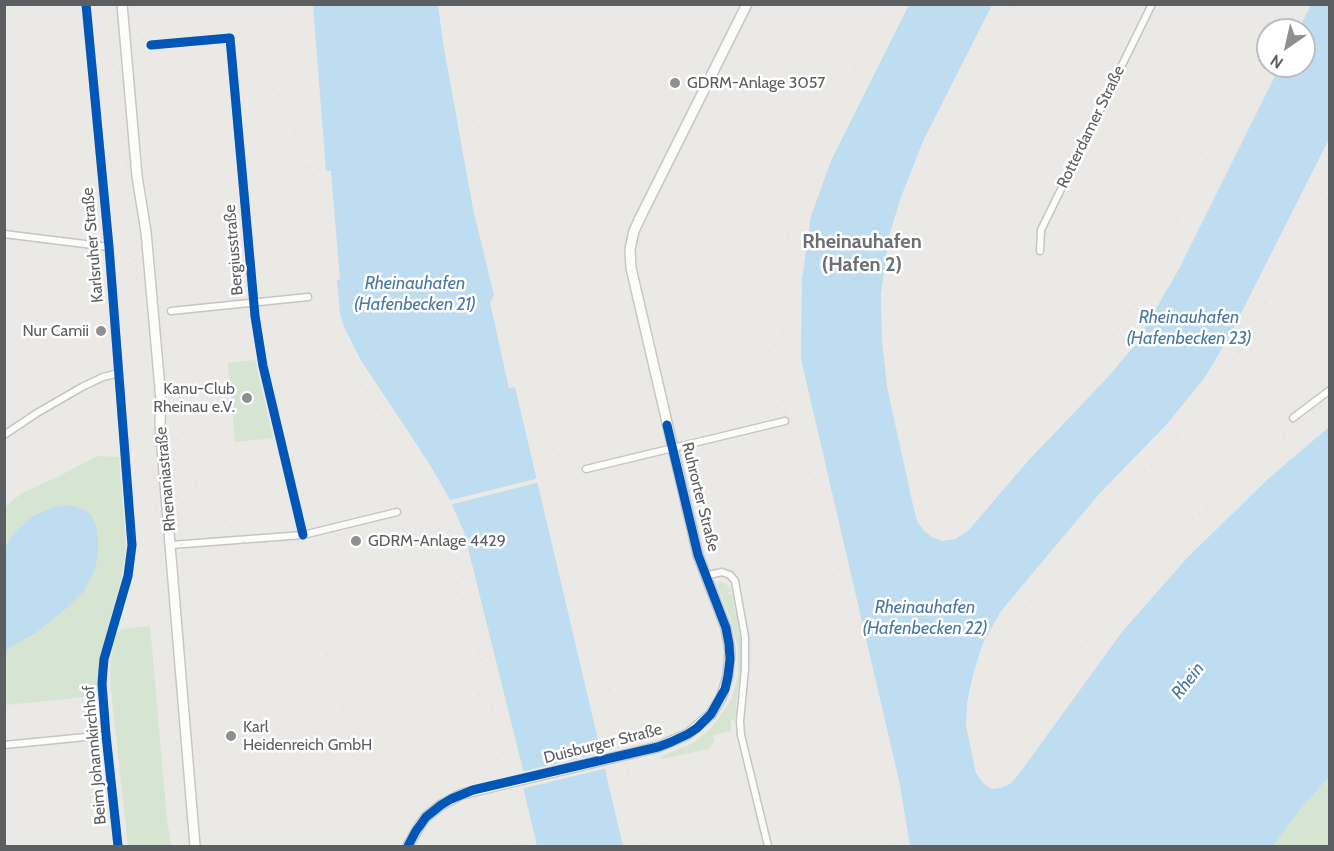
<!DOCTYPE html>
<meta charset="utf-8">
<style>
body{margin:0}
#map{position:relative;width:1334px;height:851px;overflow:hidden;background:#eae9e6;font-family:Cabin,sans-serif}
canvas{display:block}
.frame{position:absolute;inset:0;border:6px solid #5c5f62;pointer-events:none}
.north{position:absolute;left:1256px;top:18px;width:60px;height:60px;box-sizing:border-box;background:#fff;border:2px solid #bebfc0;border-radius:50%;rotate:214deg;font-size:16px;font-weight:700;line-height:24px;text-align:center;color:#5c5f62}
.north::after{content:'';display:block;margin:auto;width:21px;height:27px;background:#8e8f90;clip-path:polygon(50% 0,100% 100%,50% 72%,0 100%)}
</style>
<div id="map">
<canvas width="1334" height="851"></canvas>
<div class="frame"></div>
<div class="north">N</div>
</div>
<script>
const g = document.querySelector('canvas').getContext('2d');
g.lineJoin = 'round';
function paint(path, color) { g.fillStyle = color; g.fill(path, 'evenodd'); }
const poly = rows => new Path2D(rows.map(r => 'M' + r).join(''));
function stroke(path, color, width, dash) { g.strokeStyle = color; g.lineWidth = width; g.lineCap = dash ? 'butt' : 'round'; g.setLineDash(dash || []); g.stroke(path); }
function write(font, color, halo, rows, align = 'center') {
  g.font = font + ' Cabin,sans-serif'; g.lineWidth = 5; g.setLineDash([]); g.textBaseline = 'middle'; g.strokeStyle = halo; g.fillStyle = color; for (const [text, x, y, turn = 0] of rows) {
    g.save(); g.translate(x, y); g.rotate((+turn || 0) * Math.PI / 180); g.textAlign = isNaN(turn) ? turn : align; if (halo) g.strokeText(text, 0, 0); g.fillText(text, 0, 0); g.restore();
  }
}
paint(poly([
 [255,360,273,438,235,442,228,363],
 [98,456,119,457,126,547,122,575,117,597,100,656,97,696,5,705,5,651,37,632,67,608,84,591,53,507,33,516,12,535,5,548,5,507,22,493,53,479],
 [720,582,726,584,732,591,728,592,729,595,732,594,741,639,742,663,736,702,736,719,731,720,731,731,713,735,714,741,709,749,662,759,661,756,680,749,693,743,710,729,724,711,732,698,735,687,738,675,738,649,731,620,717,585],
 [150,626,167,819,171,846,128,846,110,682,111,657,116,634,122,629],
 [1329,777,1329,846,1273,846,1302,807]
]), '#d5e5d2');
paint(poly([
 [313,5,438,5,443,43,473,209,494,295,490,303,509,388,515,387,623,846,537,846,524,791,524,774,464,532,447,494,427,460,360,359,344,327,340,313,337,280,340,279,331,171,326,171],
 [909,5,992,5,923,141,901,197,889,236,881,294,882,341,887,387,913,505,917,521,924,531,932,537,942,541,955,539,968,531,1028,461,1108,377,1135,345,1179,269,1280,66,1304,66,1304,30,1298,30,1311,5,1329,5,1329,139,1229,337,1205,377,1167,424,1099,494,1001,611,982,645,973,675,967,703,966,726,976,773,982,782,991,789,1001,788,1010,784,1019,774,1122,632,1188,557,1268,479,1329,427,1329,777,1302,807,1273,846,910,846,900,785,801,359,802,279,811,216,831,161],
 [70,505,82,509,91,515,96,526,98,538,98,555,95,569,84,591,67,608,37,632,5,651,5,548,12,535,33,516,53,507]
]), '#beddf0');
paint(poly([
 [539,478,540,482,449,505,447,501],
 [604,752,608,768,521,789,521,772]
]), '#eae9e6');
const street = poly([
 [86,4,109,247,132,545,128,576,104,659,103,670,102,684,106,735,118,846],
 [151,45,230,38,255,316,263,366,303,535],
 [4,234,109,247],
 [1040,251,1041,230,1152,4],
 [171,311,308,297],
 [1293,418,1330,390],
 [4,435,37,413,82,387,103,377,119,373],
 [586,469,785,421],
 [171,545,303,535,397,512],
 [705,576,722,572,730,575,735,581,745,637,745,669,740,721,741,735,768,846],
 [4,745,106,735]
]);
const secondary = poly([
 [122,4,137,176,146,232,153,310,161,400,160,424,195,846],
 [688,734,711,714,721,698,728,676,730,651,726,628,698,555,631,268,630,249,634,231,640,218,747,4],
 [408,846,420,825]
]);
stroke(street, '#c5c5c5', 9);
stroke(secondary, '#c7c7c7', 12);
stroke(street, '#fcfcfb', 6);
stroke(secondary, '#fcfcfb', 9);
stroke(poly([
 [113,4,185,846],
 [135,4,207,846],
 [185,4,187,22],
 [231,4,237,28,244,45,252,59,282,102,290,118,302,150,306,170],
 [297,4,301,31,323,290,328,313,339,346,346,360,434,497,449,530,456,554,525,846],
 [1278,30,1290,4],
 [995,41,1013,4],
 [467,61,493,210,521,334],
 [820,117,840,83],
 [829,121,888,4],
 [800,192,787,243,783,272,781,317,789,386,883,790,890,827,891,846],
 [320,306,323,344,321,358],
 [536,374,632,789],
 [785,411,776,364,772,295,774,271,779,240,788,196],
 [177,438,189,469,207,500,232,530,283,581,303,607,318,633,334,672,374,846],
 [972,490,1095,356,1121,325,1144,284,1268,38],
 [456,583,460,616,515,846],
 [1008,631,1064,560,1126,491,1195,419,1212,395,1234,361,1251,331,1330,175],
 [1062,671,1118,600,1183,529,1291,430,1330,399],
 [642,834,645,846]
]), '#e2e1e1', 2, [1.5, 8]);
const secondaryBridge = poly([
 [420,825,426,817,441,805,462,794,658,747,688,734]
]);
stroke(secondaryBridge, '#c7c7c7', 12, []);
stroke(secondaryBridge, '#fcfcfb', 9);
stroke(poly([
 [86,4,109,247,132,545,128,576,104,659,103,670,102,684,106,735,118,846],
 [151,45,230,38,255,316,263,366,303,535],
 [408,846,416,831,426,817,441,805,451,799,473,790,658,747,671,742,688,734,697,728,711,714,715,707,725,689,728,676,730,659,729,644,726,628,698,555,667,425]
]), '#0057b8', 9);
for (const [x, y, r, color] of [
 [675,83,6,"#8e8f90"],
 [101,331,6,"#8e8f90"],
 [247,398,6,"#8e8f90"],
 [356,541,6,"#8e8f90"],
 [231,736,6,"#8e8f90"]
]) { const dot = new Path2D(); dot.arc(x, y, r, 0, 2 * Math.PI); g.fillStyle = color; g.fill(dot); stroke(dot, '#fff', 2); }
write('16px', '#5c5f62', '#fff', [
 ["GDRM-Anlage 3057",687,83],
 ["Nur Camii",89,331,"right"],
 ["Kanu-Club",235,389,"right"],
 ["Rheinau e.V.",235,407,"right"],
 ["GDRM-Anlage 4429",368,541],
 ["Karl",243,727],
 ["Heidenreich GmbH",243,745]
], 'left');
write('16px', '#5c5f62', '#fff', [
 ["Rotterdamer Straße",1091,127,-64],
 ["Karlsruher Straße",93,245,-95],
 ["Bergiusstraße",234,250,-95],
 ["Rhenaniastraße",166,479,-95],
 ["Ruhrorter Straße",700,497,76],
 ["Duisburger Straße",603,744,-14],
 ["Beim Johannkirchhof",95,755,-95]
]);
write('italic 18px', '#4a79a6', '#fff', [
 ["Rheinauhafen",415,284],
 ["(Hafenbecken 21)",415,305],
 ["Rheinauhafen",1189,318],
 ["(Hafenbecken 23)",1189,339],
 ["Rheinauhafen",925,608],
 ["(Hafenbecken 22)",925,629],
 ["Rhein",1188,681,-52]
]);
write('bold 20px', '#6d7174', '#fff', [
 ["Rheinauhafen",862,242],
 ["(Hafen 2)",862,265]
]);
</script>
